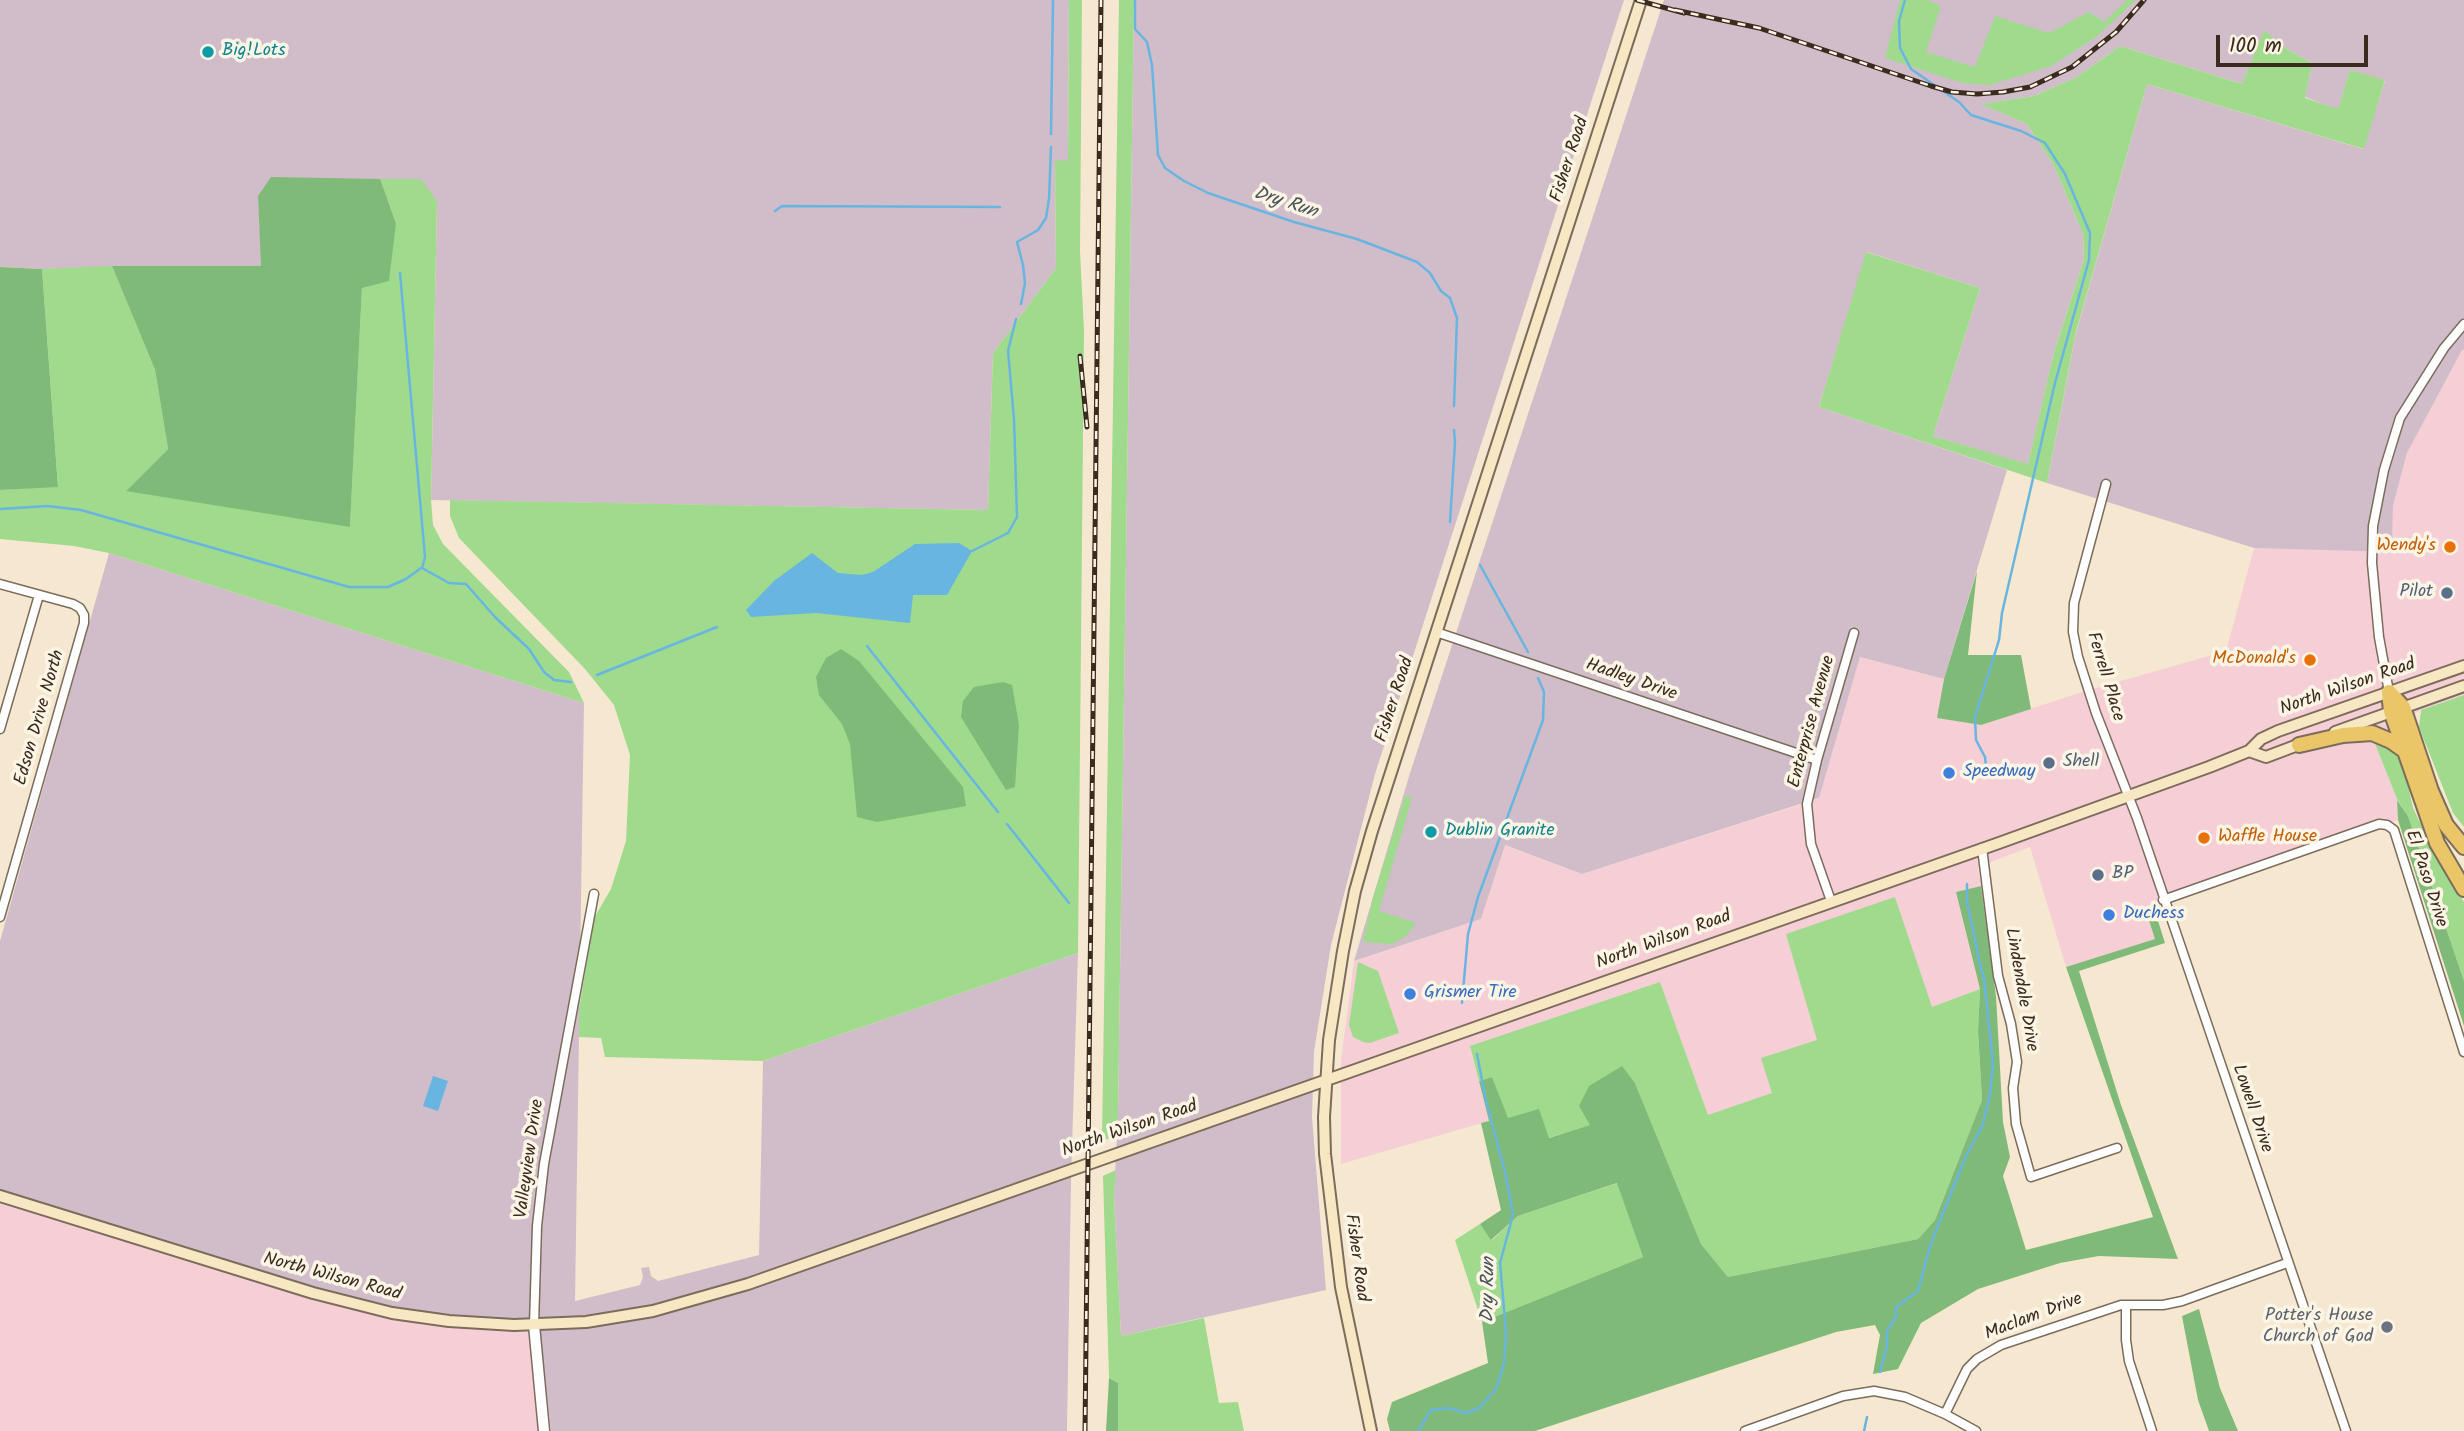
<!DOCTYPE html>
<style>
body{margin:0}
#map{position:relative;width:2464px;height:1431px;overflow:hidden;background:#f6e8d0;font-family:Kalam,sans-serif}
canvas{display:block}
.scale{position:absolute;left:2216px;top:35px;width:152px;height:32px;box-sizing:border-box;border:4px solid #3b2a1e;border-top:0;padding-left:9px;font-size:21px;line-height:24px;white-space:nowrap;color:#3b2a1e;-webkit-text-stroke:5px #fcf5e5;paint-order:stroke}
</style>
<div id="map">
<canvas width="2464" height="1431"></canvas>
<div class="scale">100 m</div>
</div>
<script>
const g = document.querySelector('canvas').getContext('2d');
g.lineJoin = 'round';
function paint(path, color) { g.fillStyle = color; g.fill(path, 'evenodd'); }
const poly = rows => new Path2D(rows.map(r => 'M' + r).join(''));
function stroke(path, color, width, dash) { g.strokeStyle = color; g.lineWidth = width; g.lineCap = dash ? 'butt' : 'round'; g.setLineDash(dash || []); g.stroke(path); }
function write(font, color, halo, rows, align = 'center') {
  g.font = font + ' Kalam,sans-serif'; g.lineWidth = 7; g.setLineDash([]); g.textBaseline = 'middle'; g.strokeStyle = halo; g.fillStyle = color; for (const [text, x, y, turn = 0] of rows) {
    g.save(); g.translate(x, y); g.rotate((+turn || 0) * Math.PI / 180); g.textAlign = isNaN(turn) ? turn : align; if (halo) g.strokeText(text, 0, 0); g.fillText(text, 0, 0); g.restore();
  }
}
paint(poly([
 [2462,349,2464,350,2464,695,2421,710,2374,740,2397,799,2398,820,2147,911,2156,939,2066,967,2030,847,1978,867,1981,886,1956,892,1980,989,1932,1008,1895,898,1817,1040,1773,1093,1708,1116,1660,983,1470,1047,1489,1121,1341,1164,1341,1060,1354,961,1481,919,1504,845,1582,874,1818,799,1860,657,1944,679,1938,718,1981,725,2082,692,2226,651,2254,548,2392,551,2393,506,2407,453],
 [0,1199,255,1280,394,1320,539,1326,551,1431,0,1431]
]), '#f6cfd6');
paint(poly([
 [0,0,1069,0,1068,161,1055,161,1056,268,993,353,988,510,431,500,437,201,258,196,262,266,42,269,0,267],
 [1134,0,1624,0,1375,774,1331,945,1314,1052,1312,1117,1326,1290,1121,1336,1114,1198,1118,1113],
 [1664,0,2464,0,2464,350,2462,350,2407,453,2393,506,2392,552,2254,548,2047,483,2076,333,2147,84,2363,149,2385,81,2350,70,2338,110,2305,97,2312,63,2288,50,2264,31,2242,84,2120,46,2077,77,2034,96,1982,104,2027,124,2053,164,2083,234,2084,259,2054,352,2028,465,1933,436,1980,288,1867,252,1819,407,2007,470,1944,679,1860,657,1819,798,1582,874,1505,845,1481,919,1354,961,1410,773],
 [109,553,584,703,575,1301,640,1285,643,1277,641,1268,649,1267,651,1276,658,1281,759,1255,763,1061,1078,953,1071,1180,1067,1431,551,1431,539,1326,394,1320,255,1280,0,1199,0,941]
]), '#d1bdc9');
paint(poly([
 [1069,0,1082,0,1080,251,1084,331,1078,953,763,1061,605,1057,601,1038,579,1037,579,1009,594,918,611,889,626,841,630,755,614,705,585,669,459,538,450,516,450,500,988,510,993,353,1056,268,1055,160,1068,161],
 [1119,0,1134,0,1118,1113,1117,1137,1102,1140],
 [1900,0,1927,0,1941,6,1926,52,1975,67,1995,16,2049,33,2089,12,2104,22,2127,0,2136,0,2096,37,2051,66,1990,85,1963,83,1885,58],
 [2264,30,2288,50,2312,63,2305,98,2338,109,2350,70,2385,80,2364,149,2147,84,2076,332,2047,483,1819,407,1866,252,1980,288,1933,436,2028,464,2054,352,2084,259,2083,234,2053,164,2027,124,1981,104,2034,96,2077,77,2120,46,2242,84],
 [380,179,421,179,437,201,431,500,433,525,443,544,569,672,584,703,109,553,74,546,0,539,0,490,58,486,42,269,112,266,155,370,168,449,127,490,350,526,362,287,396,223],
 [2464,695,2464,827,2453,813,2419,727,2421,710],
 [2374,741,2392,750,2403,763,2413,808,2434,852,2464,902,2464,981,2408,816,2397,799],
 [1405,796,1412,798,1379,911,1416,923,1405,937,1391,944,1363,942,1373,897],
 [1895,897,1932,1007,1980,989,1978,1031,1982,1100,1935,1220,1918,1239,1728,1277,1701,1244,1635,1083,1622,1067,1591,1125,1548,1138,1507,1119,1492,1077,1479,1081,1470,1046,1660,982,1708,1115,1772,1093,1761,1058,1817,1040,1786,934],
 [1358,962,1378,971,1399,1033,1370,1043,1363,1042,1353,1037,1349,1025],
 [1116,1170,1114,1198,1121,1336,1204,1318,1219,1403,1238,1402,1244,1431,1118,1431,1118,1383,1109,1378,1103,1176],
 [1618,1183,1643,1257,1482,1322,1455,1240,1480,1224,1492,1240,1518,1216]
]), '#a0da8d');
paint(poly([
 [271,177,380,179,396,223,389,281,362,288,350,527,126,491,168,449,155,370,112,266,261,266,258,196],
 [0,267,42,269,58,487,0,490],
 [1977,571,1968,655,2021,655,2031,709,1981,725,1937,718,1944,679],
 [841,649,859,661,963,787,966,806,877,822,857,817,850,744,842,724,819,695,816,677,826,658],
 [1003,682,1012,685,1019,725,1015,787,1006,790,961,717,963,701,974,687],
 [2397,800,2408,816,2464,981,2464,1026,2398,820],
 [1981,886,1996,996,2003,1122,2010,1157,2003,1176,2026,1250,2153,1217,2066,967,2155,939,2146,911,2154,908,2165,943,2079,971,2121,1105,2178,1259,2099,1256,2060,1263,1978,1289,1921,1323,1898,1369,1873,1374,1880,1335,1875,1325,1836,1332,1535,1431,1390,1431,1387,1419,1392,1402,1488,1363,1482,1322,1643,1257,1617,1183,1518,1216,1491,1240,1480,1224,1501,1210,1481,1123,1489,1121,1479,1081,1492,1077,1508,1118,1539,1109,1549,1138,1590,1125,1579,1106,1589,1086,1622,1066,1635,1083,1701,1244,1728,1277,1918,1239,1935,1220,1982,1100,1978,1031,1980,989,1956,892],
 [2199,1309,2220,1388,2238,1431,2209,1431,2198,1400,2182,1316],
 [1109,1378,1118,1383,1118,1431,1106,1431]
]), '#80ba78');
paint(poly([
 [959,543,972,551,947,595,913,595,910,623,816,613,751,617,746,610,774,581,812,553,838,573,862,575,873,572,915,544],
 [433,1076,448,1081,438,1111,423,1106]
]), '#68b5e2');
stroke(poly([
 [1135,0,1135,29,1147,42,1152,65,1158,155,1165,168,1184,181,1208,193,1294,222,1357,239,1417,262,1430,273,1441,291,1450,298,1457,318,1454,406],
 [1905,0,1899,21,1900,48,1911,69,1959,102,1971,115,2021,131,2045,143,2065,174,2090,233,2089,260,2055,383,2002,613,1999,640,1975,717,1976,740,1985,757,1986,766],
 [1051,134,1053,0],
 [775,211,782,206,1000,207],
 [400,273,425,557,422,568,449,583,466,584,495,617,529,649,544,672,554,680,571,682],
 [1021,304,1025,283,1023,265,1017,242,1038,230,1046,218,1049,199,1051,147],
 [0,509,48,506,81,510,349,587,388,587,406,579,421,568],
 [1450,522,1455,442,1454,430],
 [972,551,1008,533,1017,517,1014,419,1008,351,1016,319],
 [1480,565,1528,652],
 [867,646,998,812],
 [597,675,717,627],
 [1007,824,1069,903],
 [1462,1003,1468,934,1478,897,1543,720,1544,692,1538,678],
 [1880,1372,1887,1347,1887,1331,1896,1317,1896,1307,1918,1291,1930,1246,1965,1158,1983,1124,1990,1094,1993,1064,1984,978,1981,969,1967,902,1967,884],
 [1418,1431,1431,1410,1447,1408,1467,1413,1479,1408,1496,1389,1504,1364,1506,1332,1500,1263,1513,1215,1505,1172,1486,1101,1477,1054],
 [1864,1431,1867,1417]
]), '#68b5e2', 2.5);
const minor = poly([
 [2106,484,2074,603,2073,632,2078,657,2096,713,2137,818,2346,1431],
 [0,584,73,604,80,608,84,615,84,623,0,917],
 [1436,632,1817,760],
 [2389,692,2379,637,2372,563,2373,526,2384,470,2400,418,2444,348,2464,324],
 [0,729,39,595],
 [1982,848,1998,976,2011,1024,2017,1062,2013,1088,2016,1124,2031,1177,2117,1148],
 [2163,900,2379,824,2387,825,2394,830,2464,1052],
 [1831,901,1811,844,1807,804,1817,760,1854,633],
 [2126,1305,2126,1340,2129,1361,2152,1431],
 [534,1325,537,1226,544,1164,594,894],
 [1945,1414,1967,1369,1977,1359,2001,1345,2121,1305,2163,1305,2182,1301,2287,1263],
 [1745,1431,1843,1396,1874,1391,1905,1397,1945,1414,1976,1431]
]);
const tertiary = poly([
 [534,1325,544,1431]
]);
const secondary = poly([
 [2335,732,2464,686],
 [2249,751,2266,757,2303,743],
 [0,1196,313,1293,392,1313,449,1321,514,1325,586,1322,653,1311,748,1284,1999,843,2209,767,2249,751,2261,739,2278,731,2464,666],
 [1371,1431,1341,1287,1325,1154,1324,1117,1329,1040,1343,951,1355,891,1372,831,1641,0]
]);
const motorway = poly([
 [2389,692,2391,711,2437,843,2464,889],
 [2389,692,2403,707,2431,791,2446,825,2464,847],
 [2299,745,2343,735,2372,733,2391,741,2405,751]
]);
stroke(minor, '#7c6c5c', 11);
stroke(tertiary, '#7c6c5c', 13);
stroke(secondary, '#7c6c5c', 14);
stroke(motorway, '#7c6c5c', 18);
stroke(minor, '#fff', 8);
stroke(tertiary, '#fff', 10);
stroke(secondary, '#f7e8c3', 10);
stroke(motorway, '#eac669', 14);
const rail = poly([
 [1637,0,1684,13],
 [1675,10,1759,28,1931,86,1952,92,1977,94,2003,92,2030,87,2072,67,2116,32,2144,0],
 [1080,356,1087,427],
 [1085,1431,1101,0]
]);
stroke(rail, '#3b2a1e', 5);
stroke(rail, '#fcf5e5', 2.5, [8]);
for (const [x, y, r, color] of [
 [208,52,7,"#0f9aa8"],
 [2450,547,7,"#e8710a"],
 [2447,593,7,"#5c6f8a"],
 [2310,660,7,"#e8710a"],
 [2049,763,7,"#5c6f8a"],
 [1949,773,7,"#3f7fe0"],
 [1431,832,7,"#0f9aa8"],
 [2204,838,7,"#e8710a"],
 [2098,875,7,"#5c6f8a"],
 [2109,915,7,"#3f7fe0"],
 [1410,994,7,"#3f7fe0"],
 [2387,1327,7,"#6b7280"]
]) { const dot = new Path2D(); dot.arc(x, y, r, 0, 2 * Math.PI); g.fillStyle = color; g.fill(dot); stroke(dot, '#fcf5e5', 2.5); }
write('18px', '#0d838f', '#fcf5e5', [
 ["Big!Lots",222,52],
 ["Dublin Granite",1445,832]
], 'left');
write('18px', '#3b2a1e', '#fcf5e5', [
 ["Fisher Road",1571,160,-72],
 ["Ferrell Place",2104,677,73],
 ["Hadley Drive",1631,681,19],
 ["North Wilson Road",2348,688,-19],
 ["Fisher Road",1396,700,-72],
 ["Edson Drive North",41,718,-74],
 ["Enterprise Avenue",1813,722,-75],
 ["El Paso Drive",2425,879,72],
 ["North Wilson Road",1664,941,-20],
 ["Lindendale Drive",2020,990,80],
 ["Lowell Drive",2251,1109,71],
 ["North Wilson Road",1130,1130,-19],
 ["Valleyview Drive",531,1159,-82],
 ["Fisher Road",1355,1258,82],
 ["North Wilson Road",332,1278,15],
 ["Maclam Drive",2034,1318,-21]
]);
write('18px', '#c56008', '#fcf5e5', [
 ["Wendy's",2436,547],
 ["McDonald's",2296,660],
 ["Waffle House",2218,838,"left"]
], 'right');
write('18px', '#4e5e75', '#fcf5e5', [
 ["Pilot",2433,593,"right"],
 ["Shell",2063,763],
 ["BP",2112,875]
], 'left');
write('18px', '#366cbe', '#fcf5e5', [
 ["Speedway",1963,773],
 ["Duchess",2123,915],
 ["Grismer Tire",1424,994]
], 'left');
write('18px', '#5b616d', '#fcf5e5', [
 ["Potter's House",2373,1317],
 ["Church of God",2373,1338]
], 'right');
write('italic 19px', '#485459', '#fcf5e5', [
 ["Dry Run",1285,204,18],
 ["Dry Run",1490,1290,-89]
]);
</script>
